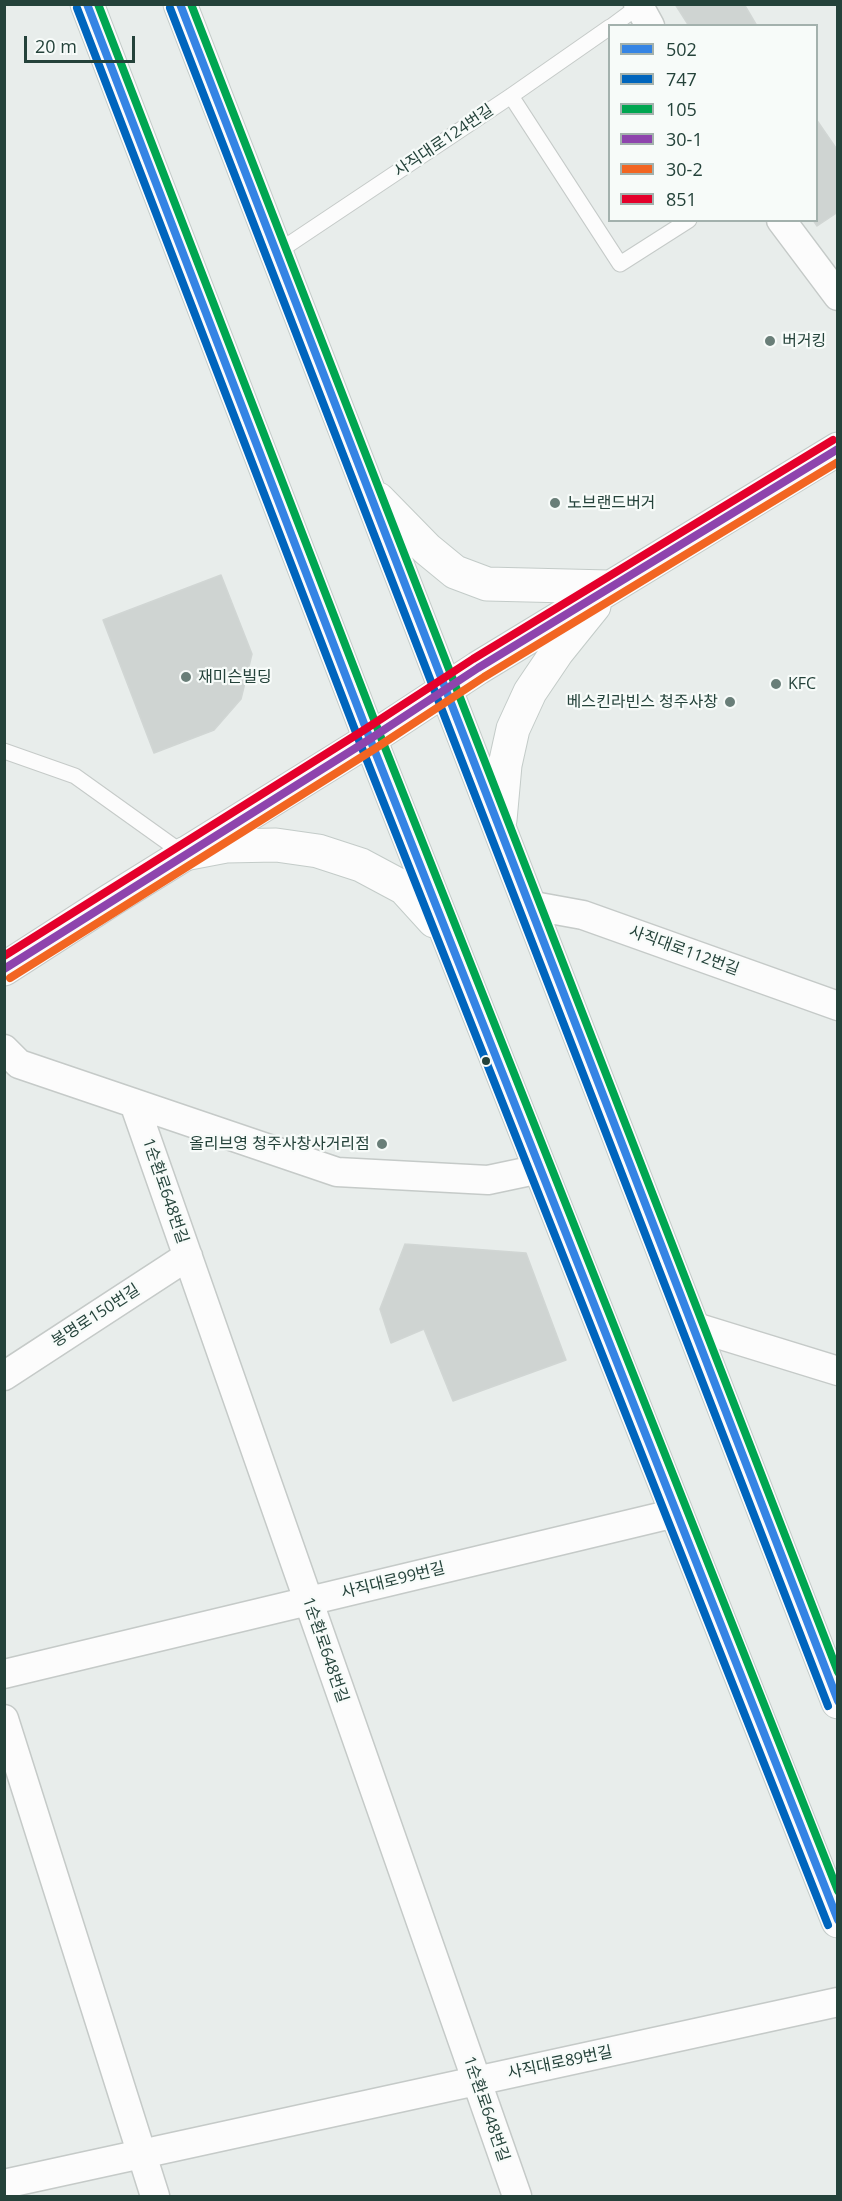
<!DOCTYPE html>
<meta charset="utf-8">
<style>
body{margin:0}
#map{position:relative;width:842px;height:2201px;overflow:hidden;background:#e8edeb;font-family:"Open Sans",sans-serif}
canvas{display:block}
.frame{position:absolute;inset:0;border:6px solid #24423a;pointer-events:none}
.legend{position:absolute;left:608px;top:24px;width:210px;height:198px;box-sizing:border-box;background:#f7fbf9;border:2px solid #a3b1ad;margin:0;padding:8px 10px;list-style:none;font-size:18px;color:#24423a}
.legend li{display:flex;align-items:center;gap:12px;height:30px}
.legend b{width:30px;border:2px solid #a3b1ad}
.scale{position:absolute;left:24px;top:36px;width:111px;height:27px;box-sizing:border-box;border:3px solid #24423a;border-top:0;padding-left:8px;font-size:18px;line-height:21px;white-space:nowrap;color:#24423a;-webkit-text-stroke:4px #f7fbf9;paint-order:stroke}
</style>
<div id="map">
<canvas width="842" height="2201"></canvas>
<div class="frame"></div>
<ul class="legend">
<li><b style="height:8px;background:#3584e4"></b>502</li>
<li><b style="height:8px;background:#0065bd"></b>747</li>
<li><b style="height:8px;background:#00a651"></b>105</li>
<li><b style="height:8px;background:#8e44ad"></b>30-1</li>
<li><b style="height:8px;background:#f26522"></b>30-2</li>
<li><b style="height:8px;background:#e4002b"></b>851</li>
</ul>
<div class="scale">20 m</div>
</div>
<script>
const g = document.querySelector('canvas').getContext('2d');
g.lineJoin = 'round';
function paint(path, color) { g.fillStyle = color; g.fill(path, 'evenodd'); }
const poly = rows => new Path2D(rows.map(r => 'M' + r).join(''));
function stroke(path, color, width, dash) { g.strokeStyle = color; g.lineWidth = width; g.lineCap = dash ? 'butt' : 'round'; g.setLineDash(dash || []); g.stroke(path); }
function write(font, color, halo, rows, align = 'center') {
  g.font = font + ' "Open Sans","Noto Sans KR",sans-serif'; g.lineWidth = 4.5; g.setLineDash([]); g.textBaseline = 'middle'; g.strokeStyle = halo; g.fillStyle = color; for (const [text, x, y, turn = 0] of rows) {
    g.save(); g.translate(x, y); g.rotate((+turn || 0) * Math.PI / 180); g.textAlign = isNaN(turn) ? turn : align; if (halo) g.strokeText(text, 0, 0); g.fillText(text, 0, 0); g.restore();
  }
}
const building = poly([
 [675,4,744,4,757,26,689,26,675,4],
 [816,119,838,151,838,212,817,226,813,220,816,220,816,119],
 [221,575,252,654,241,699,214,730,154,753,103,620,221,575],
 [405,1244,526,1253,566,1360,453,1401,424,1329,391,1343,380,1309,405,1244]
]);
paint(building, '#cfd4d2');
stroke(building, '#d1d6d4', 1.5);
const service = poly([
 [612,26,639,6],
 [511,96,620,264,689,220],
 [276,253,511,96,610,27],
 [4,751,75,776,184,854]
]);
const minor = poly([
 [638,4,650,26],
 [781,220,838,296],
 [528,905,583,915,838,1006],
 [4,1049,19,1064,337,1172,488,1180,540,1169],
 [134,1103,517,2196],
 [692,1326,838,1371],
 [4,1376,188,1256],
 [4,1674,676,1513],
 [4,1719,155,2196],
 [4,2184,838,2002]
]);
const tertiary = poly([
 [4,969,111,900,370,739]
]);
const secondary = poly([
 [87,4,370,739,838,1921],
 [180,4,838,1702],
 [378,499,427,549,455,572,487,584,609,587],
 [370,739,478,668,838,449],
 [500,820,505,765,513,729,530,692,557,652,594,606],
 [184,854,226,846,276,845,318,851,361,865,404,888,434,921]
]);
stroke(service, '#c5cac8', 17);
stroke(minor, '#c5cac8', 31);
stroke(tertiary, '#c5cac8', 35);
stroke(secondary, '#c3cbc8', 35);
stroke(service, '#fcfcfc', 15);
stroke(minor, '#fcfcfc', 28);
stroke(tertiary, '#fcfcfc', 33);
stroke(secondary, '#fcfcfc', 33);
stroke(poly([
 [87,4,370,739,838,1920],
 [180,4,838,1701]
]), '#3584e4', 8);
stroke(poly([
 [77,8,360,743,828,1925],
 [170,8,828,1706]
]), '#0065bd', 8);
stroke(poly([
 [98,4,380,735,838,1891],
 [191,4,838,1672]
]), '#00a651', 8);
stroke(poly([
 [4,969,370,739,478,668,838,449]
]), '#8e44ad', 8);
stroke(poly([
 [10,978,376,748,484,677,838,462]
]), '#f26522', 8);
stroke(poly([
 [4,956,364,730,473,659,833,440]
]), '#e4002b', 8);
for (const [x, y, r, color] of [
 [770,341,6,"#697e78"],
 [555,503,6,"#697e78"],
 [186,677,6,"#697e78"],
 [776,684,6,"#697e78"],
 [730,702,6,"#697e78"],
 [486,1061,5,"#24423a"],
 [382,1144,6,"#697e78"]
]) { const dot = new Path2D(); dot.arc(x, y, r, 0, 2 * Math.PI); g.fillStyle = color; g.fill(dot); stroke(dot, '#f7fbf9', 2); }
write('16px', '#24423a', '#f7fbf9', [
 ["사직대로124번길",444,141,-34],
 ["사직대로112번길",684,951,20],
 ["1순환로648번길",165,1191,71],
 ["봉명로150번길",96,1316,-33],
 ["사직대로99번길",393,1581,-14],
 ["1순환로648번길",325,1650,71],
 ["사직대로89번길",560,2063,-12],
 ["1순환로648번길",486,2109,71]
]);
write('16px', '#24423a', '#f7fbf9', [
 ["버거킹",782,341],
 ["노브랜드버거",567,503],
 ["재미슨빌딩",198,677],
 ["KFC",788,684],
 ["베스킨라빈스 청주사창",718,702,"right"],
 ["올리브영 청주사창사거리점",370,1144,"right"]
], 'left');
</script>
